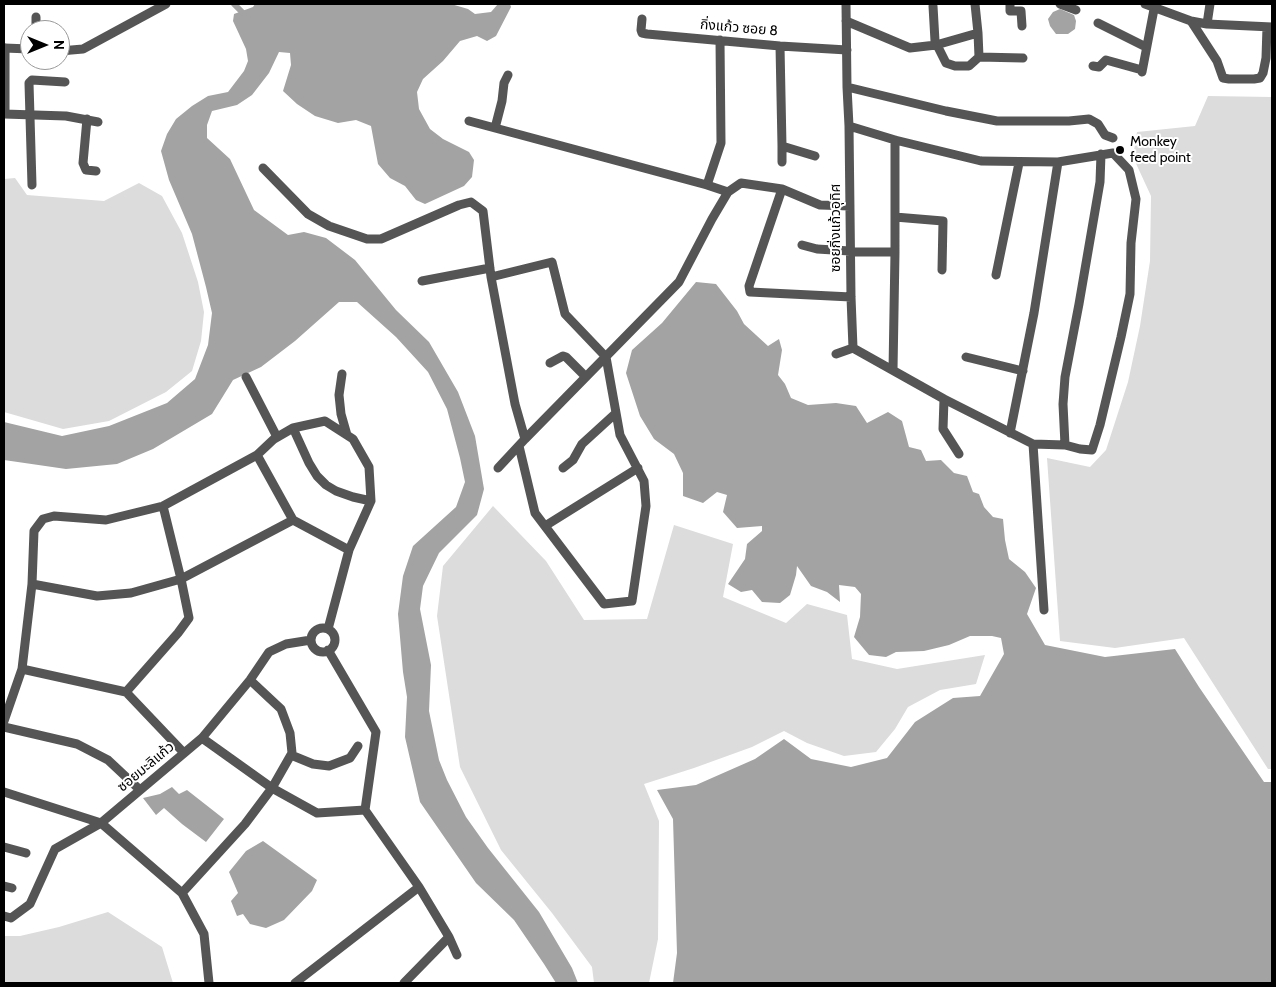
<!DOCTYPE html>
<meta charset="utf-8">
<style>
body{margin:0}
#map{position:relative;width:1276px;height:987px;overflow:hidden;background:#fff;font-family:Cabin,sans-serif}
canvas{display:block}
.frame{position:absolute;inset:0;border:5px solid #000;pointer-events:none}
.north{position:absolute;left:20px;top:20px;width:50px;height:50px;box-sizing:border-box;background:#fff;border:1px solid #999;border-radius:50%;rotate:90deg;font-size:14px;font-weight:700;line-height:20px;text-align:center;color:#000}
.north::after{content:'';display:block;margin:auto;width:18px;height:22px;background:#000;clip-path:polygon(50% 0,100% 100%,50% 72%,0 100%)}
</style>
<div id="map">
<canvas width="1276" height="987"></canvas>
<div class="frame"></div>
<div class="north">N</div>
</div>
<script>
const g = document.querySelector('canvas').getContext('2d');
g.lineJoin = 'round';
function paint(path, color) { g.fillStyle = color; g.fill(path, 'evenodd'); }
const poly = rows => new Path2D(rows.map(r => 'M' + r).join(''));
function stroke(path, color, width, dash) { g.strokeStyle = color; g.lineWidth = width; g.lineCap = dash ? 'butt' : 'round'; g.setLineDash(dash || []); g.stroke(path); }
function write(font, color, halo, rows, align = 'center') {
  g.font = font + ' Cabin,"Noto Sans Thai",sans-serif'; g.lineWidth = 4; g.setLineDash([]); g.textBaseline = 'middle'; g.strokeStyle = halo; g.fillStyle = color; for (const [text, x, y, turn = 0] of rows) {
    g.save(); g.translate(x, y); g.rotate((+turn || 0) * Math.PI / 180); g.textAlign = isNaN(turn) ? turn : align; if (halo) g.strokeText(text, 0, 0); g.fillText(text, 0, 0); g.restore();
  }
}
paint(poly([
 [1208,96,1272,97,1272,769,1268,769,1184,638,1115,648,1060,641,1047,458,1090,467,1106,450,1128,382,1140,326,1150,261,1151,196,1133,157,1137,132,1195,126],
 [15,178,27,195,104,201,139,183,162,196,182,233,198,282,204,312,201,341,192,371,166,392,109,421,63,429,4,412,4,179],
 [493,506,546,561,584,620,647,619,674,525,733,544,723,597,786,623,807,604,847,615,852,659,897,669,985,655,976,684,940,690,908,707,895,729,876,752,844,756,807,743,784,731,752,747,694,768,644,784,659,821,658,939,649,983,594,983,592,967,552,913,501,850,460,767,437,616,443,566],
 [108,912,162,947,173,983,4,983,4,936,20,936,59,927]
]), '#dcdcdc');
paint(poly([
 [255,4,451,4,468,9,475,14,491,12,498,4,510,4,511,7,496,36,487,41,477,36,460,41,443,61,423,79,417,92,419,109,430,129,443,139,469,152,474,160,472,177,464,186,425,204,416,200,405,186,390,178,378,164,371,126,356,120,338,123,315,116,297,104,283,91,291,65,290,53,279,52,269,73,252,95,237,105,212,111,207,125,207,138,230,159,254,210,288,235,304,232,326,238,355,260,396,310,429,342,458,392,475,436,484,489,477,515,439,553,423,586,420,609,431,665,429,711,439,760,447,780,466,817,488,848,539,912,572,968,578,983,556,983,544,964,514,920,476,883,420,802,405,737,407,697,403,672,398,614,403,576,413,546,456,507,465,482,460,458,447,409,428,372,396,337,357,302,339,302,295,341,261,367,233,380,212,414,153,449,117,464,66,469,4,460,4,422,62,436,109,426,167,403,195,379,208,345,212,313,206,287,192,234,169,180,161,151,167,134,176,119,192,106,208,96,228,92,244,71,248,61,246,49,233,21,234,14,253,7],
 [1060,9,1074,15,1076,21,1075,29,1068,34,1056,34,1050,26,1048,19,1053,12],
 [696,282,716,284,737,311,744,324,768,346,779,339,782,350,778,375,785,384,791,398,808,405,836,403,856,406,867,423,888,412,902,421,909,447,921,450,926,461,941,460,954,473,967,476,973,492,979,494,984,507,993,517,1003,519,1005,540,1009,559,1025,572,1036,588,1027,614,1045,645,1105,657,1175,649,1199,687,1264,782,1272,782,1272,983,673,983,677,953,673,819,657,790,696,785,755,759,784,739,811,759,851,767,887,758,915,722,953,698,980,696,1004,654,1001,638,992,636,970,636,949,645,924,651,896,652,886,657,869,655,854,637,860,617,861,594,855,587,839,585,840,602,827,592,811,586,797,566,796,575,790,595,780,603,762,602,752,590,741,592,728,584,745,559,747,544,762,531,762,526,737,528,723,512,727,495,717,492,703,503,683,496,683,473,674,454,654,439,640,416,626,373,632,350,662,323],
 [172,787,179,794,187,790,224,819,206,842,182,824,164,808,156,815,143,798,160,794],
 [263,841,317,880,312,891,284,920,266,928,250,924,243,914,237,916,231,901,238,893,229,872,246,851]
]), '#a3a3a3');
stroke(poly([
 [234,4,247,17]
]), '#a3a3a3', 6);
stroke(poly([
 [846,4,847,87,849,126,851,297,853,348,944,399,943,429,959,454],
 [975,4,978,33,979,57],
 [1010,4,1010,11,1021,11,1022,26],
 [1060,4,1076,10],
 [1145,4,1191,21,1207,24,1272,27],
 [933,6,935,41,946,63,955,66,969,66,979,57,1023,58],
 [36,17,36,30],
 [642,19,641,30,642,33,647,34,780,46,847,50],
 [846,21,910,48,936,45,978,33],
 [1191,21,1217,61,1223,78,1229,79,1254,79,1260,78,1263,73,1266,58,1267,27],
 [1098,23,1146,47],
 [1207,24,1210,4],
 [780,46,782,146],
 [4,48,30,49],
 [5,48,5,114],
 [60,51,83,49,166,4],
 [1093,66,1099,67,1106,60,1142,70],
 [1142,72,1155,4],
 [847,87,946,111,997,121,1069,121,1089,119,1098,124,1105,135,1113,138],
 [4,114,66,116,98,122],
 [87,119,83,163,86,170,96,171],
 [469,121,707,185,728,192],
 [849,126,895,140,981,161,1058,162,1113,153,1129,170,1136,199,1131,243,1130,294,1121,337,1100,425,1092,450,1080,449,1065,445],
 [495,128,502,101,504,83,508,75],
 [782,162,782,146,815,156],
 [263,168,308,214,329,226,367,239,381,239,459,205,471,202,483,211,491,277,515,404,525,439],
 [32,185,29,83,32,80,65,82],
 [707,185,721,143,720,40],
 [782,189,749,286,750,292,851,297],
 [895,217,943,221,942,270],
 [802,245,817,249,850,251],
 [850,252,895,252],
 [996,275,1019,163],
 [491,277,552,262,565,314,606,357,620,435,644,481,646,506,632,601,604,604,535,513,519,446],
 [422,281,490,268],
 [836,354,853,348],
 [966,357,1023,371],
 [550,363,563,356,566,357,586,377],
 [893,370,895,252,895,140],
 [342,374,339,395,341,414,347,435],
 [246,377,277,437],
 [944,399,1033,444,1065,445,1063,404,1065,377,1079,304,1100,182,1101,154],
 [293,428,309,463,317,476,326,485,336,491,353,497,371,501],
 [1010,433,1034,313,1058,162],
 [1033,444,1044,610],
 [257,455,293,520],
 [498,468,525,439,679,282,712,219,728,192,741,183,782,189,820,205,850,206],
 [563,468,573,460,582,444,616,413],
 [545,526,638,468],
 [32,584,97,596,131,593,181,579,293,520,349,550],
 '311 640a12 12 0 1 1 24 0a12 12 0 1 1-24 0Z',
 [328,650,376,732,365,810,419,887,449,937,457,955],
 [22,669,126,692,184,753],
 [126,692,178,633,189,618,181,579,163,506],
 [4,721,22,669,32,584,34,531,43,519,54,516,106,520,163,506,257,455,274,439,293,428,325,421,353,439,369,467,371,501,349,550,328,629],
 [4,727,77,744,108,760,140,790],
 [202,738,272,788,317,813,365,810],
 [291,755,313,764,329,766,350,758,358,746],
 [4,792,101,823,182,893,204,934,209,983],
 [4,847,26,853],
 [4,886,12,888],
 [182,893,245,824,272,788,292,753,290,733,281,709,250,680],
 [4,916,11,918,30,904,55,849,101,823,202,738,250,680,269,652,286,644,311,640],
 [295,983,419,887],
 [404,983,449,937]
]), '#555', 9);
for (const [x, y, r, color] of [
 [1120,150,5,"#000"]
]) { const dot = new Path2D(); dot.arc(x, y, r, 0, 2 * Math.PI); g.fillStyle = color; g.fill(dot); stroke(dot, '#fff', 2); }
write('14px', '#000', '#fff', [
 ["กิ่งแก้ว ซอย 8",739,28,5],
 ["ซอยกิ่งแก้วอุทิศ",836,228,-90],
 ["ซอยมะลิแก้ว",146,767,-40]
]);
write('14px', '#000', '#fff', [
 ["Monkey",1130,142],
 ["feed point",1130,158]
], 'left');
</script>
